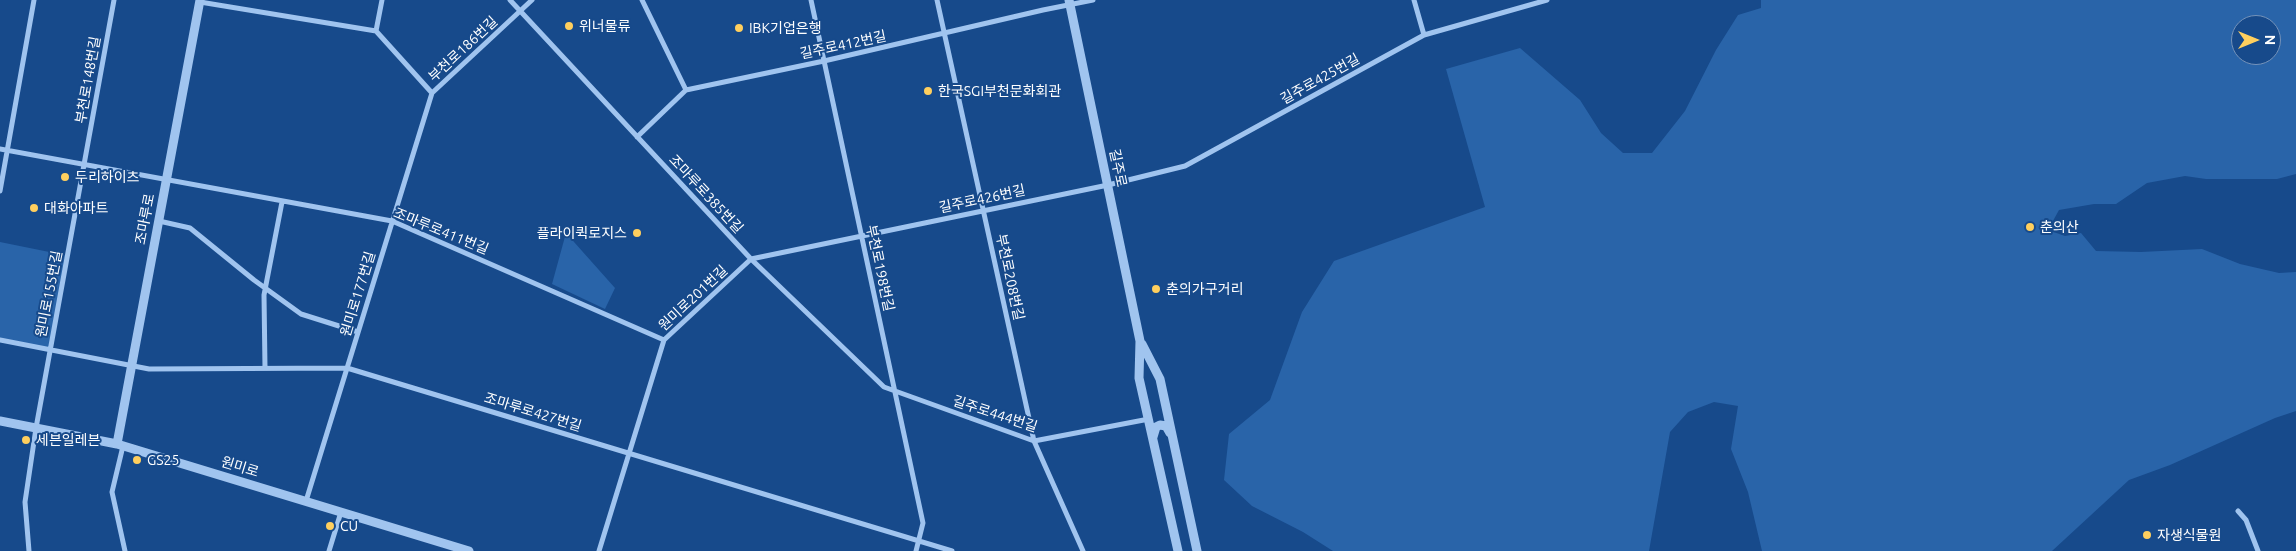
<!DOCTYPE html>
<meta charset="utf-8">
<style>
body{margin:0}
#map{position:relative;width:2296px;height:551px;overflow:hidden;background:#174a8b;font-family:Ubuntu,sans-serif}
canvas{display:block}
.north{position:absolute;left:2231px;top:15px;width:50px;height:50px;box-sizing:border-box;background:#174a8b;border:1px solid #7492b9;border-radius:50%;rotate:90deg;font-size:14px;font-weight:700;line-height:20px;text-align:center;color:#fff}
.north::after{content:'';display:block;margin:auto;width:18px;height:22px;background:#ffcf5e;clip-path:polygon(50% 0,100% 100%,50% 72%,0 100%)}
</style>
<div id="map">
<canvas width="2296" height="551"></canvas>
<div class="north">N</div>
</div>
<script>
const g = document.querySelector('canvas').getContext('2d');
g.lineJoin = 'round';
function paint(path, color) { g.fillStyle = color; g.fill(path, 'evenodd'); }
const poly = rows => new Path2D(rows.map(r => 'M' + r).join(''));
function stroke(path, color, width, dash) { g.strokeStyle = color; g.lineWidth = width; g.lineCap = dash ? 'butt' : 'round'; g.setLineDash(dash || []); g.stroke(path); }
function write(font, color, halo, rows, align = 'center') {
  g.font = font + ' Ubuntu,"Noto Sans KR",sans-serif'; g.lineWidth = 4; g.setLineDash([]); g.textBaseline = 'middle'; g.strokeStyle = halo; g.fillStyle = color; for (const [text, x, y, turn = 0] of rows) {
    g.save(); g.translate(x, y); g.rotate((+turn || 0) * Math.PI / 180); g.textAlign = isNaN(turn) ? turn : align; if (halo) g.strokeText(text, 0, 0); g.fillText(text, 0, 0); g.restore();
  }
}
paint(poly([
 [1761,0,2296,0,2296,174,2277,179,2206,179,2185,176,2147,183,2116,204,2094,204,2059,210,2048,230,2065,236,2081,233,2096,251,2141,252,2202,249,2240,264,2279,273,2296,272,2296,411,2275,418,2170,465,2129,480,2052,551,1762,551,1748,492,1731,449,1738,406,1714,402,1688,412,1670,432,1649,551,1333,551,1303,532,1252,506,1224,480,1229,434,1270,400,1302,312,1334,261,1485,207,1446,69,1520,48,1580,100,1601,133,1623,153,1652,153,1685,111,1716,50,1738,15,1761,8],
 [2241,25,2271,25,2271,55,2241,55],
 [566,233,615,288,605,309,552,284],
 [0,242,69,256,50,350,0,340]
]), '#2964a9');
stroke(poly([
 [510,0,751,259,884,387,1034,441,1149,419],
 [642,0,686,90],
 [811,0,923,523,916,551],
 [937,0,1034,441,1083,551],
 [1414,0,1424,35],
 [200,2,376,31,432,93],
 [376,31,382,0],
 [432,93,532,0],
 [637,137,686,90,824,61,1043,10,1093,0],
 [0,149,392,221,664,340],
 [0,191,34,0],
 [159,221,190,228,254,280,301,314,358,332],
 [0,340,149,369,347,368,952,551],
 [265,368,264,295,282,202],
 [123,446,112,492,125,551],
 [306,501,432,93],
 [2238,511,2246,520,2258,551],
 [29,551,25,502,36,428,114,0],
 [329,551,341,512],
 [599,551,664,340,751,259,1108,185,1185,166,1424,35,1547,0]
]), '#a0c4ef', 5);
stroke(poly([
 [1069,0,1140,341,1139,378,1178,551],
 [1142,344,1160,379,1197,551],
 [0,421,117,444,469,551],
 [1153,437,1156,427,1160,425,1166,426,1170,433],
 [117,444,200,0]
]), '#a0c4ef', 9);
for (const [x, y, r, color] of [
 [569,26,5,"#ffcf5e"],
 [739,28,5,"#ffcf5e"],
 [928,91,5,"#ffcf5e"],
 [65,177,5,"#ffcf5e"],
 [34,208,5,"#ffcf5e"],
 [2030,227,5,"#ffcf5e"],
 [637,233,5,"#ffcf5e"],
 [1156,289,5,"#ffcf5e"],
 [26,440,5,"#ffcf5e"],
 [137,460,5,"#ffcf5e"],
 [330,526,5,"#ffcf5e"],
 [2147,535,5,"#ffcf5e"]
]) { const dot = new Path2D(); dot.arc(x, y, r, 0, 2 * Math.PI); g.fillStyle = color; g.fill(dot); stroke(dot, '#174a8b', 2); }
write('14px', '#fff', '#174a8b', [
 ["위너물류",579,26],
 ["IBK기업은행",749,28],
 ["한국SGI부천문화회관",938,91],
 ["두리하이츠",75,177],
 ["대화아파트",44,208],
 ["춘의산",2040,227],
 ["플라이퀵로지스",627,233,"right"],
 ["춘의가구거리",1166,289],
 ["세븐일레븐",36,440],
 ["GS25",147,460],
 ["CU",340,526],
 ["자생식물원",2157,535]
], 'left');
write('14px', '#fff', '#174a8b', [
 ["길주로412번길",843,45,-12],
 ["부천로186번길",463,49,-43],
 ["길주로425번길",1320,79,-29],
 ["부천로148번길",88,80,-80],
 ["길주로",1118,168,78],
 ["조마루로385번길",706,194,47],
 ["길주로426번길",982,199,-12],
 ["조마루로",145,219,-79],
 ["조마루로411번길",441,231,22],
 ["부천로198번길",880,268,78],
 ["부천로208번길",1010,277,78],
 ["원미로155번길",49,294,-79],
 ["원미로177번길",358,294,-73],
 ["원미로201번길",693,298,-43],
 ["조마루로427번길",533,412,17],
 ["길주로444번길",995,414,18],
 ["원미로",240,467,17]
]);
</script>
